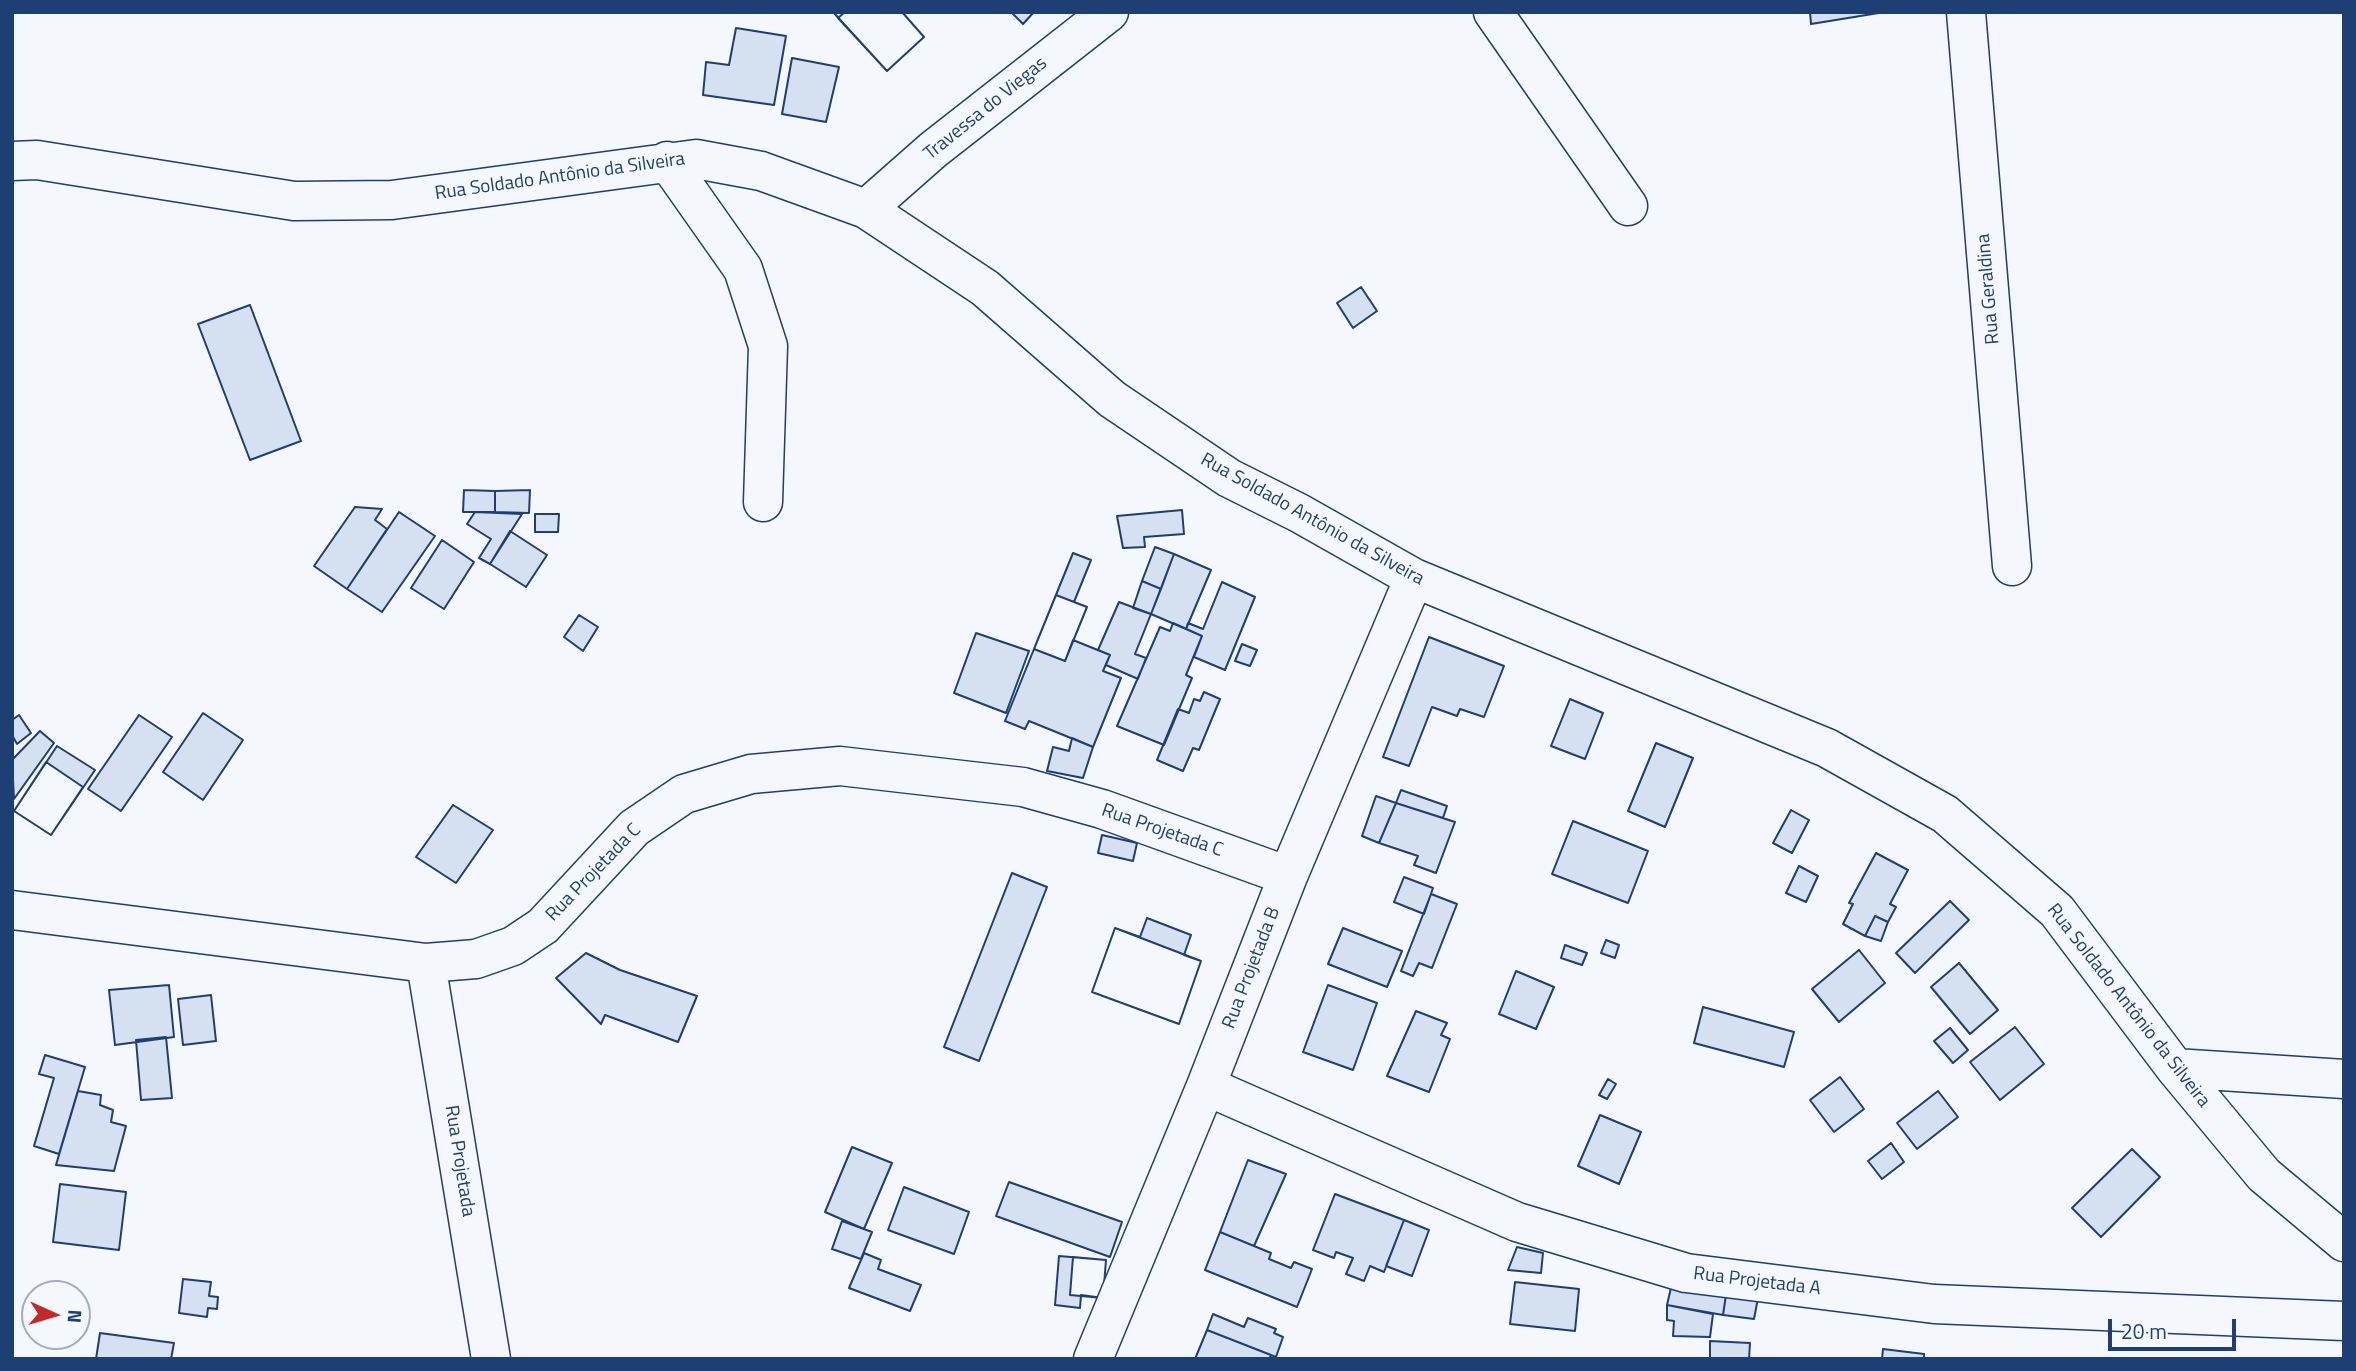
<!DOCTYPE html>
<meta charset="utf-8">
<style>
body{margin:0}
#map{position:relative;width:2356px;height:1371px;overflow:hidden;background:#f4f7fb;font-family:"Titillium Web",sans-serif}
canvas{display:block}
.frame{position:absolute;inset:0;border:14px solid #1d3f73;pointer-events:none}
.north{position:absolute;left:21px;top:1280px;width:70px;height:70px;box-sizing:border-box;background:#f4f7fb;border:2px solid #9eadc5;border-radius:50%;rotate:94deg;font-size:19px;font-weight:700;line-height:28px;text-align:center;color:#1d3f73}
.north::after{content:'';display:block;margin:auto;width:24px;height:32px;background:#c62828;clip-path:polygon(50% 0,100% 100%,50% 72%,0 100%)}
.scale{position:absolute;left:2108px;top:1319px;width:128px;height:32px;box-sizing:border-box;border:4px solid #1d3f73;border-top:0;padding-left:9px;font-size:21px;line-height:24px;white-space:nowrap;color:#1d3f73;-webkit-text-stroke:5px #f4f7fb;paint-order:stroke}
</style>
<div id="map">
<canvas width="2356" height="1371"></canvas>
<div class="frame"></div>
<div class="north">N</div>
<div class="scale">20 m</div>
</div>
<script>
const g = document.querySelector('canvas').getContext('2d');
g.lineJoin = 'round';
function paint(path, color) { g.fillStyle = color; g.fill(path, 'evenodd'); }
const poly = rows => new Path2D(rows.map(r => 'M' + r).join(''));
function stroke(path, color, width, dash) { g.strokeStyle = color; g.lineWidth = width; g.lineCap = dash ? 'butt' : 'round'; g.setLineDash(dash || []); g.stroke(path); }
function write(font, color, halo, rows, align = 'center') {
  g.font = font + ' "Titillium Web",sans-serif'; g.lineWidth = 5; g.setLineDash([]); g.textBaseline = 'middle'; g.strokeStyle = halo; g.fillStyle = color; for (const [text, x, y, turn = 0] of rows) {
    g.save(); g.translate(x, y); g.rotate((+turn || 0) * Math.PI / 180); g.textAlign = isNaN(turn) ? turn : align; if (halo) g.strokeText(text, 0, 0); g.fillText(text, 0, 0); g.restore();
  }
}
const building = poly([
 [833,12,902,12,924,37,887,71,833,12],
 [845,12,902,12,924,37,887,71,838,18,845,12],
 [1011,12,1034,12,1023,24,1011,12],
 [1810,12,1885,12,1811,24,1810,12],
 [736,28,786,36,774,105,703,95,706,62,729,65,736,28],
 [792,58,839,67,826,122,782,114,792,58],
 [1361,287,1377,311,1353,328,1337,303,1361,287],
 [250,305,301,441,250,460,198,324,250,305],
 [464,490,495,491,495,512,463,512,464,490],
 [530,490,529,513,495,512,495,491,530,490],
 [355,507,382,509,375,520,387,529,347,589,314,566,355,507],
 [1182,510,1184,534,1144,537,1145,547,1123,548,1117,516,1182,510],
 [399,512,435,536,382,612,347,589,399,512],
 [475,512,522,514,490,564,479,558,491,539,467,524,475,512],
 [535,514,559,514,558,532,535,532,535,514],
 [510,531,547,555,526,587,490,564,510,531],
 [442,540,474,562,444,609,411,588,442,540],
 [1155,547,1174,554,1161,589,1142,581,1155,547],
 [1073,553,1091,560,1074,602,1087,607,1065,661,1034,649,1073,553],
 [1174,554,1211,570,1186,629,1151,614,1174,554],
 [1142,581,1161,589,1151,614,1133,608,1142,581],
 [1222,582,1255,597,1225,670,1194,657,1202,636,1186,629,1188,623,1203,629,1222,582],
 [1056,595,1087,607,1065,661,1034,649,1056,595],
 [1119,602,1151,614,1135,654,1146,658,1138,679,1106,665,1110,655,1098,650,1119,602],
 [579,615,598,627,583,651,564,637,579,615],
 [1173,623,1202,636,1186,675,1192,678,1164,745,1117,726,1160,627,1170,631,1173,623],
 [976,633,1029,651,1006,713,954,693,976,633],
 [1429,637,1504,666,1484,717,1460,709,1457,716,1432,707,1409,766,1383,757,1429,637],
 [1073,640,1110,655,1103,671,1121,678,1093,747,1029,721,1025,729,1005,721,1034,649,1065,661,1073,640],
 [1242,644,1257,650,1250,666,1235,661,1242,644],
 [1204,692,1220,699,1199,750,1193,748,1183,771,1157,760,1178,709,1189,713,1194,699,1200,701,1204,692],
 [1570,699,1603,713,1585,759,1551,746,1570,699],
 [203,713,243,740,203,800,163,772,203,713],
 [19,715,31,733,17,744,12,735,12,720,19,715],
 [139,715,172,737,121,811,88,789,139,715],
 [40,731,54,743,14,799,12,760,40,731],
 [1072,738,1093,747,1083,778,1047,771,1053,747,1069,751,1072,738],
 [1656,743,1693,758,1665,827,1628,811,1656,743],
 [57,746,95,770,51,835,14,811,57,746],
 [46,762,83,787,51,835,14,811,46,762],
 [1401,790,1447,806,1443,818,1396,803,1401,790],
 [1376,796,1396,803,1379,843,1362,836,1376,796],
 [1396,803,1455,822,1436,873,1414,865,1418,856,1379,843,1396,803],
 [453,805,493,830,456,883,416,857,453,805],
 [1791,810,1809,820,1792,853,1773,843,1791,810],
 [1573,821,1648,851,1628,903,1552,874,1573,821],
 [1102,835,1137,843,1133,861,1098,853,1102,835],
 [1876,853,1908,870,1890,904,1896,907,1888,922,1875,916,1865,936,1843,924,1853,904,1849,903,1876,853],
 [1799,866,1818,876,1806,902,1786,893,1799,866],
 [1012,873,1047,887,979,1061,944,1047,1012,873],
 [1404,877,1433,888,1424,914,1394,902,1404,877],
 [1431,894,1457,904,1432,968,1419,963,1413,976,1401,971,1431,894],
 [1950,901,1969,920,1915,973,1896,953,1950,901],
 [1875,916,1888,922,1881,941,1865,936,1875,916],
 [1147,918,1191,935,1184,955,1201,961,1179,1024,1092,992,1115,928,1140,937,1147,918],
 [1115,928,1201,961,1179,1024,1092,992,1115,928],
 [1343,928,1402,951,1387,987,1328,964,1343,928],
 [1606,940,1619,945,1615,958,1601,953,1606,940],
 [1565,945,1587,953,1582,965,1561,958,1565,945],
 [1859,950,1885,983,1839,1022,1812,989,1859,950],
 [586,953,620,970,697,996,678,1042,605,1015,601,1024,556,978,586,953],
 [1959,963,1998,1010,1970,1034,1931,987,1959,963],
 [1516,971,1554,987,1536,1029,1499,1014,1516,971],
 [169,985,174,1037,115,1045,109,990,169,985],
 [1328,985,1377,1003,1353,1070,1303,1052,1328,985],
 [211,995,216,1041,183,1045,178,999,211,995],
 [1703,1007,1794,1032,1784,1067,1694,1043,1703,1007],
 [1416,1011,1447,1023,1441,1035,1450,1039,1429,1092,1387,1076,1416,1011],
 [2015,1027,2044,1064,2000,1100,1970,1062,2015,1027],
 [1950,1028,1968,1050,1953,1063,1934,1041,1950,1028],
 [166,1037,172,1098,141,1100,136,1040,166,1037],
 [45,1055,85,1067,59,1154,34,1146,54,1078,39,1074,45,1055],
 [1840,1077,1864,1109,1834,1132,1810,1100,1840,1077],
 [1608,1079,1616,1084,1607,1099,1599,1095,1608,1079],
 [78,1091,101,1095,100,1105,113,1110,111,1122,126,1126,114,1171,56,1165,78,1091],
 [1938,1091,1958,1117,1917,1149,1897,1123,1938,1091],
 [1600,1115,1641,1132,1619,1184,1578,1166,1600,1115],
 [1891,1143,1904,1162,1882,1179,1868,1161,1891,1143],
 [852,1147,892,1163,864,1229,825,1212,852,1147],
 [2132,1149,2160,1177,2101,1237,2072,1208,2132,1149],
 [1248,1160,1286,1174,1254,1246,1220,1232,1248,1160],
 [1009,1182,1122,1222,1110,1257,996,1216,1009,1182],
 [60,1184,126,1192,119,1250,53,1242,60,1184],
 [904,1187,969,1212,954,1254,888,1230,904,1187],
 [1335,1194,1404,1220,1384,1272,1370,1266,1364,1281,1346,1274,1353,1258,1336,1252,1334,1258,1313,1250,1335,1194],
 [1404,1220,1429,1230,1412,1276,1386,1266,1404,1220],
 [842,1221,872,1232,861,1259,832,1249,842,1221],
 [1220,1232,1271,1253,1269,1259,1291,1268,1294,1262,1312,1269,1297,1307,1205,1270,1220,1232],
 [1517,1247,1543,1253,1541,1273,1508,1270,1517,1247],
 [864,1253,881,1260,878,1269,921,1285,910,1311,849,1288,864,1253],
 [1059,1256,1106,1260,1103,1298,1081,1295,1080,1308,1055,1305,1059,1256],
 [1073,1257,1106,1260,1103,1298,1070,1295,1073,1257],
 [183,1279,211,1282,209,1296,218,1297,217,1309,208,1308,207,1317,179,1313,183,1279],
 [1673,1279,1726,1295,1723,1315,1667,1305,1673,1279],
 [1515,1282,1579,1289,1575,1331,1510,1324,1515,1282],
 [1726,1295,1758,1298,1754,1319,1723,1315,1726,1295],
 [1667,1305,1713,1314,1710,1337,1673,1336,1674,1321,1667,1320,1667,1305],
 [1213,1314,1244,1327,1248,1318,1276,1329,1274,1333,1283,1337,1276,1357,1207,1330,1213,1314],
 [1207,1330,1271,1355,1269,1359,1195,1359,1207,1330],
 [100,1333,174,1343,171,1359,96,1359,100,1333],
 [1710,1341,1750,1343,1749,1359,1710,1359,1710,1341],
 [1883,1349,1924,1354,1924,1359,1882,1359,1883,1349]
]);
paint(building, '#d5e0f0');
stroke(building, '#1d3f73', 2);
const minor = poly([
 [1493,12,1628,206],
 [1966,12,2012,566],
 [12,161,37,160,294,201,392,200,696,159,761,171,866,209,985,288,1112,399,1229,478,1299,513,1414,578,1827,748,1945,814,2057,911,2175,1068,2264,1175,2344,1242],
 [667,161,743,269,768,346,763,502],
 [866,209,933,150,1109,12],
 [12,910,426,963,476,959,513,946,543,926,634,828,684,794,751,774,840,766,1023,787,1102,809,1288,876],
 [426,963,491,1359],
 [2175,1068,2344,1079],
 [1206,1086,1517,1222,1686,1273,1934,1304,2344,1321],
 [1093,1359,1206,1086,1288,876,1414,578]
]);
stroke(minor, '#1d3f73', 41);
stroke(minor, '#f4f7fb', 38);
write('19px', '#1d3f73', '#f4f7fb', [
 ["Travessa do Viegas",986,109,-39],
 ["Rua Soldado Antônio da Silveira",560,177,-8],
 ["Rua Geraldina",1989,289,-95],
 ["Rua Soldado Antônio da Silveira",1312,520,29],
 ["Rua Projetada C",1162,831,19],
 ["Rua Projetada C",594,873,-46],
 ["Rua Projetada B",1252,968,-69],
 ["Rua Soldado Antônio da Silveira",2128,1006,52],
 ["Rua Projetada",459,1161,81],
 ["Rua Projetada A",1757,1282,7]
]);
</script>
